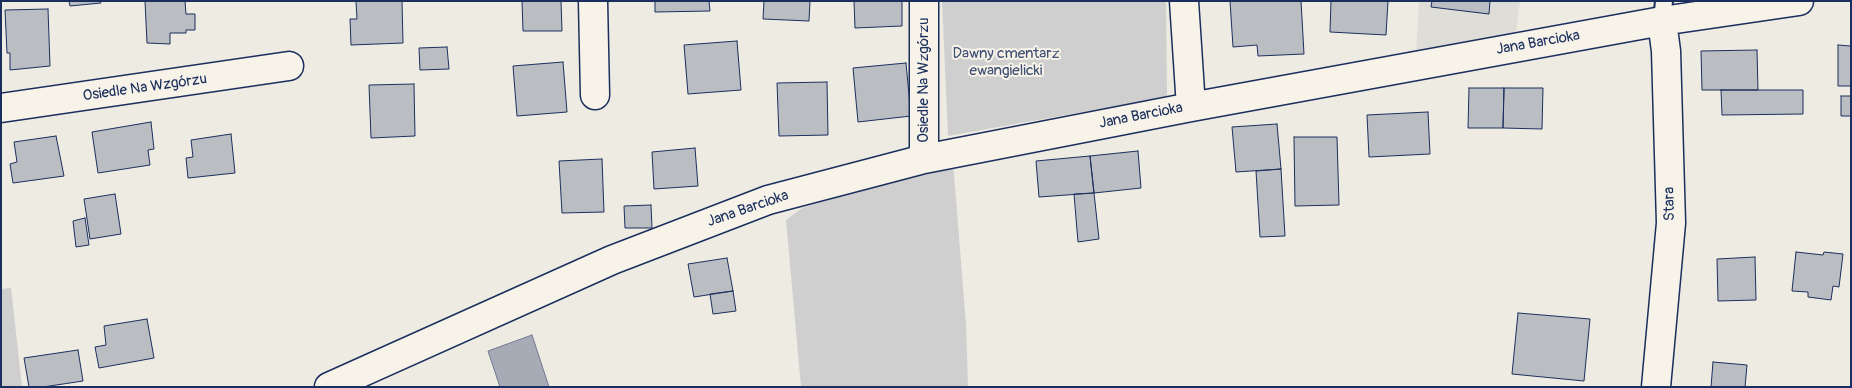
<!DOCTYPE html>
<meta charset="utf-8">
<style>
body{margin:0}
#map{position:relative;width:1852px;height:388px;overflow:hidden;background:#eeebe2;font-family:Pangolin,sans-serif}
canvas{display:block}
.frame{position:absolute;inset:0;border:2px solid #1b2f5e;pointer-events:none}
</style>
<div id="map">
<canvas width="1852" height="388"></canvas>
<div class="frame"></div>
</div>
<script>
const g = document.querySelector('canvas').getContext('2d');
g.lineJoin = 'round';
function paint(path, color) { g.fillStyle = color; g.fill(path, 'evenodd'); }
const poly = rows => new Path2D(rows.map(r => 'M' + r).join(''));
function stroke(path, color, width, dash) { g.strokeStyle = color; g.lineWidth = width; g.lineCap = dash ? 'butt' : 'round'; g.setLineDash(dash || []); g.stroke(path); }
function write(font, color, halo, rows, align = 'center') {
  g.font = font + ' Pangolin,sans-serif'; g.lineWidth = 4; g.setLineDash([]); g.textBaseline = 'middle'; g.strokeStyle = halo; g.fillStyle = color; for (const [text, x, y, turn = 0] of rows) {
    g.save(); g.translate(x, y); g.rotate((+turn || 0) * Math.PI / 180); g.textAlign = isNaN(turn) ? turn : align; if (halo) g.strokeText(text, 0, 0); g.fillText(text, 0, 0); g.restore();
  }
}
paint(poly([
 [1419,1,1520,1,1516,33,1416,52]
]), '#deddd8');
paint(poly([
 [942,1,1166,1,1167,97,948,136],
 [953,162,966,324,968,387,801,387,786,220,802,208],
 [11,288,22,387,1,387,1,289]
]), '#cfcfcf');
const water = poly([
 [532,335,549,387,500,387,488,351,532,335]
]);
paint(water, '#a6abb5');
stroke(water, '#6e7992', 1);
const building = poly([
 [69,1,100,1,101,3,70,6,69,1],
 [145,1,185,1,186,14,195,14,195,30,186,30,186,33,170,33,170,44,147,43,145,1],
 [356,1,402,1,403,43,351,45,350,19,357,19,356,1],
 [522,1,561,1,562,31,523,31,522,1],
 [655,1,709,1,710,11,655,12,655,1],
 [764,1,810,1,809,21,763,19,764,1],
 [854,1,902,1,902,26,855,28,854,1],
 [1230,1,1301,1,1304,54,1258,56,1257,45,1233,47,1230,1],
 [1331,1,1388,1,1386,35,1330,32,1331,1],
 [1432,1,1490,1,1489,14,1431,7,1432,1],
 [48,9,50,66,10,70,10,53,7,53,5,10,48,9],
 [737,41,741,90,688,94,684,45,737,41],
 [1838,45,1851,46,1851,86,1838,86,1838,45],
 [447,47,449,69,420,70,419,48,447,47],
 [1757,50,1758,90,1702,90,1701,51,1757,50],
 [563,62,567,112,517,116,513,66,563,62],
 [906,63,911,116,858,122,853,68,906,63],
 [827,82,828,135,779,136,777,83,827,82],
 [414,84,415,136,371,138,369,85,414,84],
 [1469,88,1504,88,1503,128,1468,128,1469,88],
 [1504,88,1543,88,1542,129,1503,128,1504,88],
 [1721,90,1803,90,1803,114,1722,115,1721,90],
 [1841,96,1851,96,1851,116,1841,116,1841,96],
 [1428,112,1430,154,1369,157,1367,115,1428,112],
 [151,122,154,149,148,150,150,165,98,173,92,132,151,122],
 [1277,124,1281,169,1236,172,1232,127,1277,124],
 [231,134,235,173,188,178,186,158,193,157,191,140,231,134],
 [56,136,64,176,13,183,10,164,17,162,14,142,56,136],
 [1294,137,1337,137,1339,205,1295,206,1294,137],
 [695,148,698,186,654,189,652,152,695,148],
 [1138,151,1141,188,1094,193,1090,156,1138,151],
 [1090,156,1094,193,1039,197,1036,161,1090,156],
 [602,159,604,212,562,213,559,161,602,159],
 [1281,169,1285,236,1260,237,1256,171,1281,169],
 [1094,193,1099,239,1078,242,1074,194,1094,193],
 [115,194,121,234,90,239,84,199,115,194],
 [651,205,652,228,625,228,624,206,651,205],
 [85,218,89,245,76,247,73,221,85,218],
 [1796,252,1823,255,1824,252,1843,254,1839,287,1833,286,1831,300,1808,297,1808,292,1792,291,1796,252],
 [1755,257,1756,300,1718,301,1717,259,1755,257],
 [727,258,733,291,694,297,688,264,727,258],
 [733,291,736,311,713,314,710,294,733,291],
 [1518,313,1590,319,1584,381,1512,374,1518,313],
 [147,319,154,358,99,368,95,347,106,345,104,326,147,319],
 [78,350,83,381,43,387,29,387,24,358,78,350],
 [1713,362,1747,365,1745,387,1711,387,1713,362]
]);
paint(building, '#babdc2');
stroke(building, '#1b2f5e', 1);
const lane = poly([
 [1662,21,1664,1]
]);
const street = poly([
 [593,1,595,95],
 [1184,1,1191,107],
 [1,108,289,66],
 [924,159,924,1],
 [329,387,612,260,768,200,924,159,1191,107,1662,21,1799,1],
 [1656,387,1671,223,1666,51,1662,21]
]);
stroke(lane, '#1b2f5e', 20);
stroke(street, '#1b2f5e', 31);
stroke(lane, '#f7f3e8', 16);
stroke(street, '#f7f3e8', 28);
write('15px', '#1b2f5e', '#f7f3e8', [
 ["Jana Barcioka",1538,43,-10],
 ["Osiedle Na Wzgórzu",924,80,-90],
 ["Osiedle Na Wzgórzu",145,88,-8],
 ["Jana Barcioka",1141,116,-11],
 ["Stara",1670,204,-91],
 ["Jana Barcioka",748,209,-19]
]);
write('15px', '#3f4f75', '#f7f3e8', [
 ["Dawny cmentarz",1006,54],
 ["ewangielicki",1006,71]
]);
</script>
